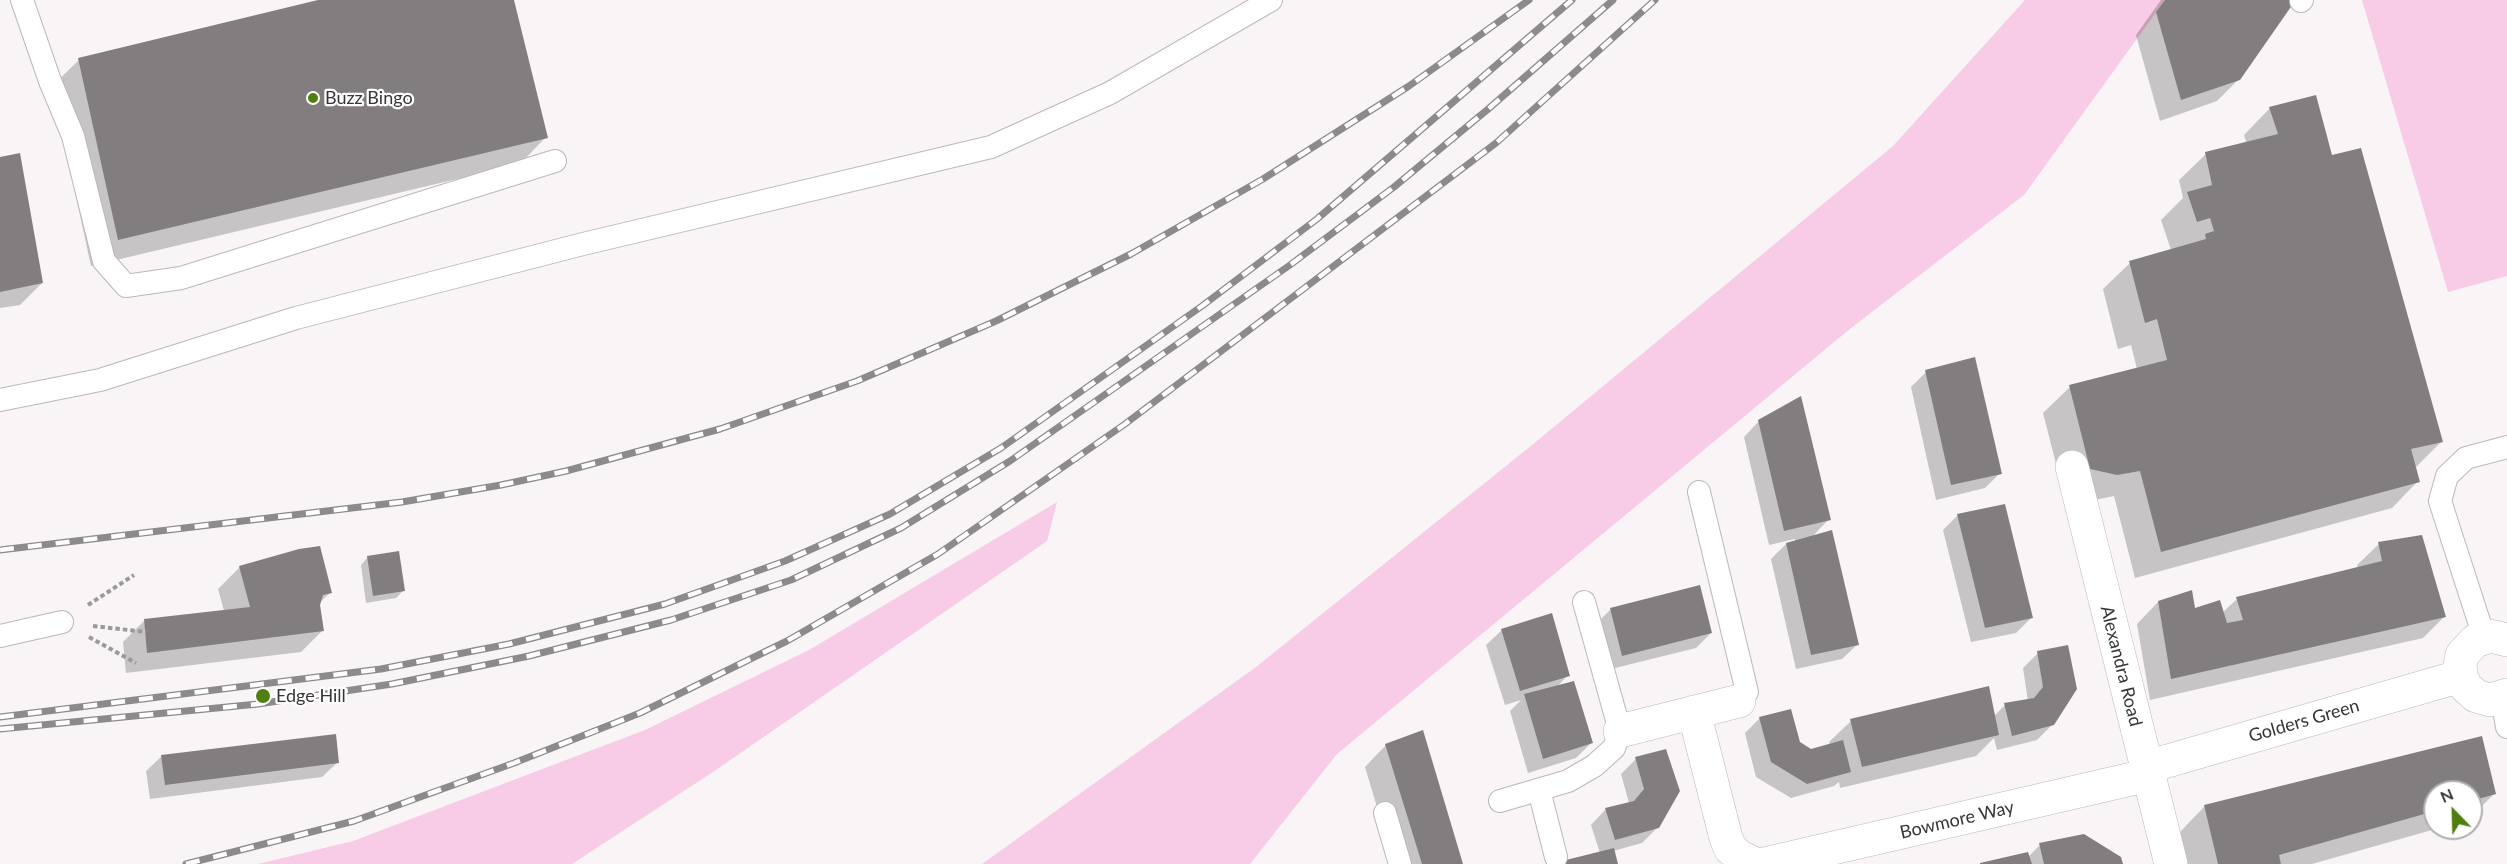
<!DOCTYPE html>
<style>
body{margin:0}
#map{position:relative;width:2507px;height:864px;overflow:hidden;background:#f9f5f7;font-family:Lato,sans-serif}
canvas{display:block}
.north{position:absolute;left:2423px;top:780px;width:60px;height:60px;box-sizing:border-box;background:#fff;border:2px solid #afafaf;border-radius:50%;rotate:337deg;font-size:16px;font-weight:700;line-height:24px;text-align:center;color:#373637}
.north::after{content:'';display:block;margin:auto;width:21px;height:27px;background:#4f7f0c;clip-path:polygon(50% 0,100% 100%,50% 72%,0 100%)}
</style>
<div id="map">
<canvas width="2507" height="864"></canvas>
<div class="north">N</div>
</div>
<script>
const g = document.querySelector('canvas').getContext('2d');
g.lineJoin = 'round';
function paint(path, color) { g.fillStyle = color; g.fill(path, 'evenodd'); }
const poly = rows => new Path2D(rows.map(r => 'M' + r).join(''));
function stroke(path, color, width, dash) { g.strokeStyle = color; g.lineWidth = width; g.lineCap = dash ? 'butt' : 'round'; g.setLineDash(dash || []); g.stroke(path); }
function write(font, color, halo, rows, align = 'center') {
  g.font = font + ' Lato,sans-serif'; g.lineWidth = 4.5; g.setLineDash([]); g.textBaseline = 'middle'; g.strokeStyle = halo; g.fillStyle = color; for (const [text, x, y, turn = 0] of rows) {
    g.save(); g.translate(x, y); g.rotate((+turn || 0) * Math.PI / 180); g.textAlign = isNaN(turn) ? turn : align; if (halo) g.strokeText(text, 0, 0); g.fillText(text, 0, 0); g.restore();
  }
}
paint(poly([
 [2025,0,2165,0,2024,195,1851,328,1337,754,1250,864,982,864,1256,667,1532,445,1893,146],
 [2362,0,2507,0,2507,276,2448,292],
 [1057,502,1047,541,713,772,572,864,258,864,353,841,645,730,809,650]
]), '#f8cbe6');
paint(poly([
 [324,0,512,0,546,137,520,164,91,266,52,86,79,60],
 [2161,0,2290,0,2239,79,2217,101,2160,121,2136,35],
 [2270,108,2331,157,2442,441,2415,468,2418,481,2392,508,2135,578,2114,496,2090,501,2064,495,2043,413,2070,387,2137,369,2131,345,2118,349,2103,289,2130,263,2171,250,2161,220,2183,198,2179,180,2206,154,2247,144,2244,135],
 [0,159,42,283,20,305,0,308],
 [1926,372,2000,473,1985,488,1936,500,1911,387],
 [1759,421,1829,519,1812,537,1858,644,1842,659,1796,669,1771,559,1786,544,1795,542,1795,539,1769,545,1744,437],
 [1958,515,2031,618,2016,633,1971,642,1943,530],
 [2379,544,2444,617,2423,638,2150,700,2137,624,2158,602,2194,610,2222,613,2237,599,2358,568,2357,565],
 [368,557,404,590,396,598,366,603,361,565],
 [240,567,330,593,319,603,322,631,301,652,126,673,123,642,145,620,224,611,218,589],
 [1611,609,1711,633,1696,648,1607,670,1596,624],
 [1502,630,1568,675,1556,688,1591,743,1576,758,1528,773,1510,711,1521,700,1505,705,1486,645],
 [2038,653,2053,724,2037,740,1997,750,1994,738,1976,756,1840,788,1839,782,1834,786,1791,798,1756,777,1745,733,1760,718,1811,750,1830,745,1829,742,1851,721,1994,716,2005,705,2028,701,2023,668],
 [2481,738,2495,793,2471,817,2471,792,2435,792,2435,828,2439,828,2312,864,2186,864,2179,833,2205,806],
 [1386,745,1461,864,1394,864,1365,767],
 [162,756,338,762,322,777,150,799,146,771],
 [1636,759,1658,827,1642,843,1613,851,1616,864,1600,853,1591,825,1606,809,1629,803,1621,774],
 [2040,845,2122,864,1983,864,2028,857]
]), '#0003');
paint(poly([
 [318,0,514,0,548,138,118,240,78,58],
 [2165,0,2293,0,2295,1,2240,80,2181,100,2156,12],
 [2316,95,2332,155,2361,148,2443,442,2411,449,2420,482,2161,552,2140,471,2117,475,2090,469,2069,385,2167,360,2157,319,2145,323,2129,261,2206,239,2205,234,2214,231,2210,218,2197,222,2187,192,2212,185,2205,152,2278,134,2269,107],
 [20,153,43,283,0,292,0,157],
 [1975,357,2002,474,1951,485,1925,370],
 [1801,396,1831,520,1784,531,1758,420],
 [2005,504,2033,618,1985,628,1957,514],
 [1832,530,1859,645,1811,655,1786,543],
 [2422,535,2446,617,2171,679,2158,601,2192,590,2195,608,2220,600,2227,623,2243,620,2236,597,2382,561,2378,542],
 [320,546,332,593,323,595,320,605,324,631,147,653,144,619,250,607,239,566,299,549],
 [399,551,405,591,373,596,367,556],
 [1700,585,1712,633,1622,656,1610,608],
 [1552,613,1570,676,1520,691,1501,629],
 [2068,645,2077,689,2054,725,2012,736,2004,703,2034,698,2043,687,2037,651],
 [1574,681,1593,743,1543,759,1524,694],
 [1989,686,1999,735,1862,767,1850,719],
 [1791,709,1800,742,1811,749,1843,740,1851,772,1807,784,1771,762,1759,717],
 [1423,730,1463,864,1422,864,1385,744],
 [336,734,339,763,165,785,161,755],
 [2482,736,2496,794,2471,801,2471,792,2435,792,2435,811,2279,855,2281,864,2218,864,2204,805],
 [1666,749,1680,791,1659,828,1615,840,1605,808,1634,801,1644,789,1635,757],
 [2084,834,2121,857,2123,864,2044,864,2039,843],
 [1614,848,1618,864,1563,864,1562,861],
 [2028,852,2032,864,1980,864,1980,863]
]), '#827e80');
const lane = poly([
 [22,0,50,81,73,136,104,261,126,286,181,278,555,161],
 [2301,1,2302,0],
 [0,400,100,380,296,318,583,244,991,147,1110,93,1271,0],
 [1699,492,1747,692,1739,701],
 [0,636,62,622],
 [2484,637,2440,501,2447,476,2466,458,2507,447],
 [2502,698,2507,727],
 [1539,790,1556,857],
 [1500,801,1568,781,1594,766,1614,748,1620,731,1584,602],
 [1385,813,1400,864]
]);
const street = poly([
 [2072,467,2171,864],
 [2507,640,2490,636,2475,641,2462,655,2460,665,2461,676,2466,687,2476,696,2490,700,2507,695],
 [1694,712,1726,838,1730,848,1740,857,1755,864],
 [1620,731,1739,701],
 [2147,767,2461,676],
 [1764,864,2149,775]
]);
stroke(lane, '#bbb7b9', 24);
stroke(street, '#bbb7b9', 34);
stroke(poly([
 [88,605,134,575],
 [93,626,146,632],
 [89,637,136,663]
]), '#9c999b', 4, [4.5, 3]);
stroke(lane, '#fff', 22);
stroke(street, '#fff', 33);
const rail = poly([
 [0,550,402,502,501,485,566,471,720,429,857,381,996,321,1131,254,1263,179,1409,86,1529,0],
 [0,717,381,669,509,644,665,604,785,561,890,514,1001,448,1202,306,1317,219,1572,0],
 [0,729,258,704,392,684,529,656,671,620,791,580,901,528,1010,461,1290,265,1394,187,1487,110,1613,0],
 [186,864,354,821,514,763,640,713,787,641,938,554,1125,424,1496,143,1655,0]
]);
stroke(rail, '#8c8a8b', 7);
stroke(rail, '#fff', 4.5, [14]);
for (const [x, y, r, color] of [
 [313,98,6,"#4f7f0c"],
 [263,696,8,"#4f7f0c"]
]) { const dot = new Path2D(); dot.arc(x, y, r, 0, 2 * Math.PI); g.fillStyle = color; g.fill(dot); stroke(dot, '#fff', 2); }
write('18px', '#373637', '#fff', [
 ["Buzz Bingo",325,98],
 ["Edge Hill",276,696]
], 'left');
write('18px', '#373637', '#fff', [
 ["Alexandra Road",2121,666,76],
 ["Golders Green",2304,721,-16],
 ["Bowmore Way",1957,820,-13]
]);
</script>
